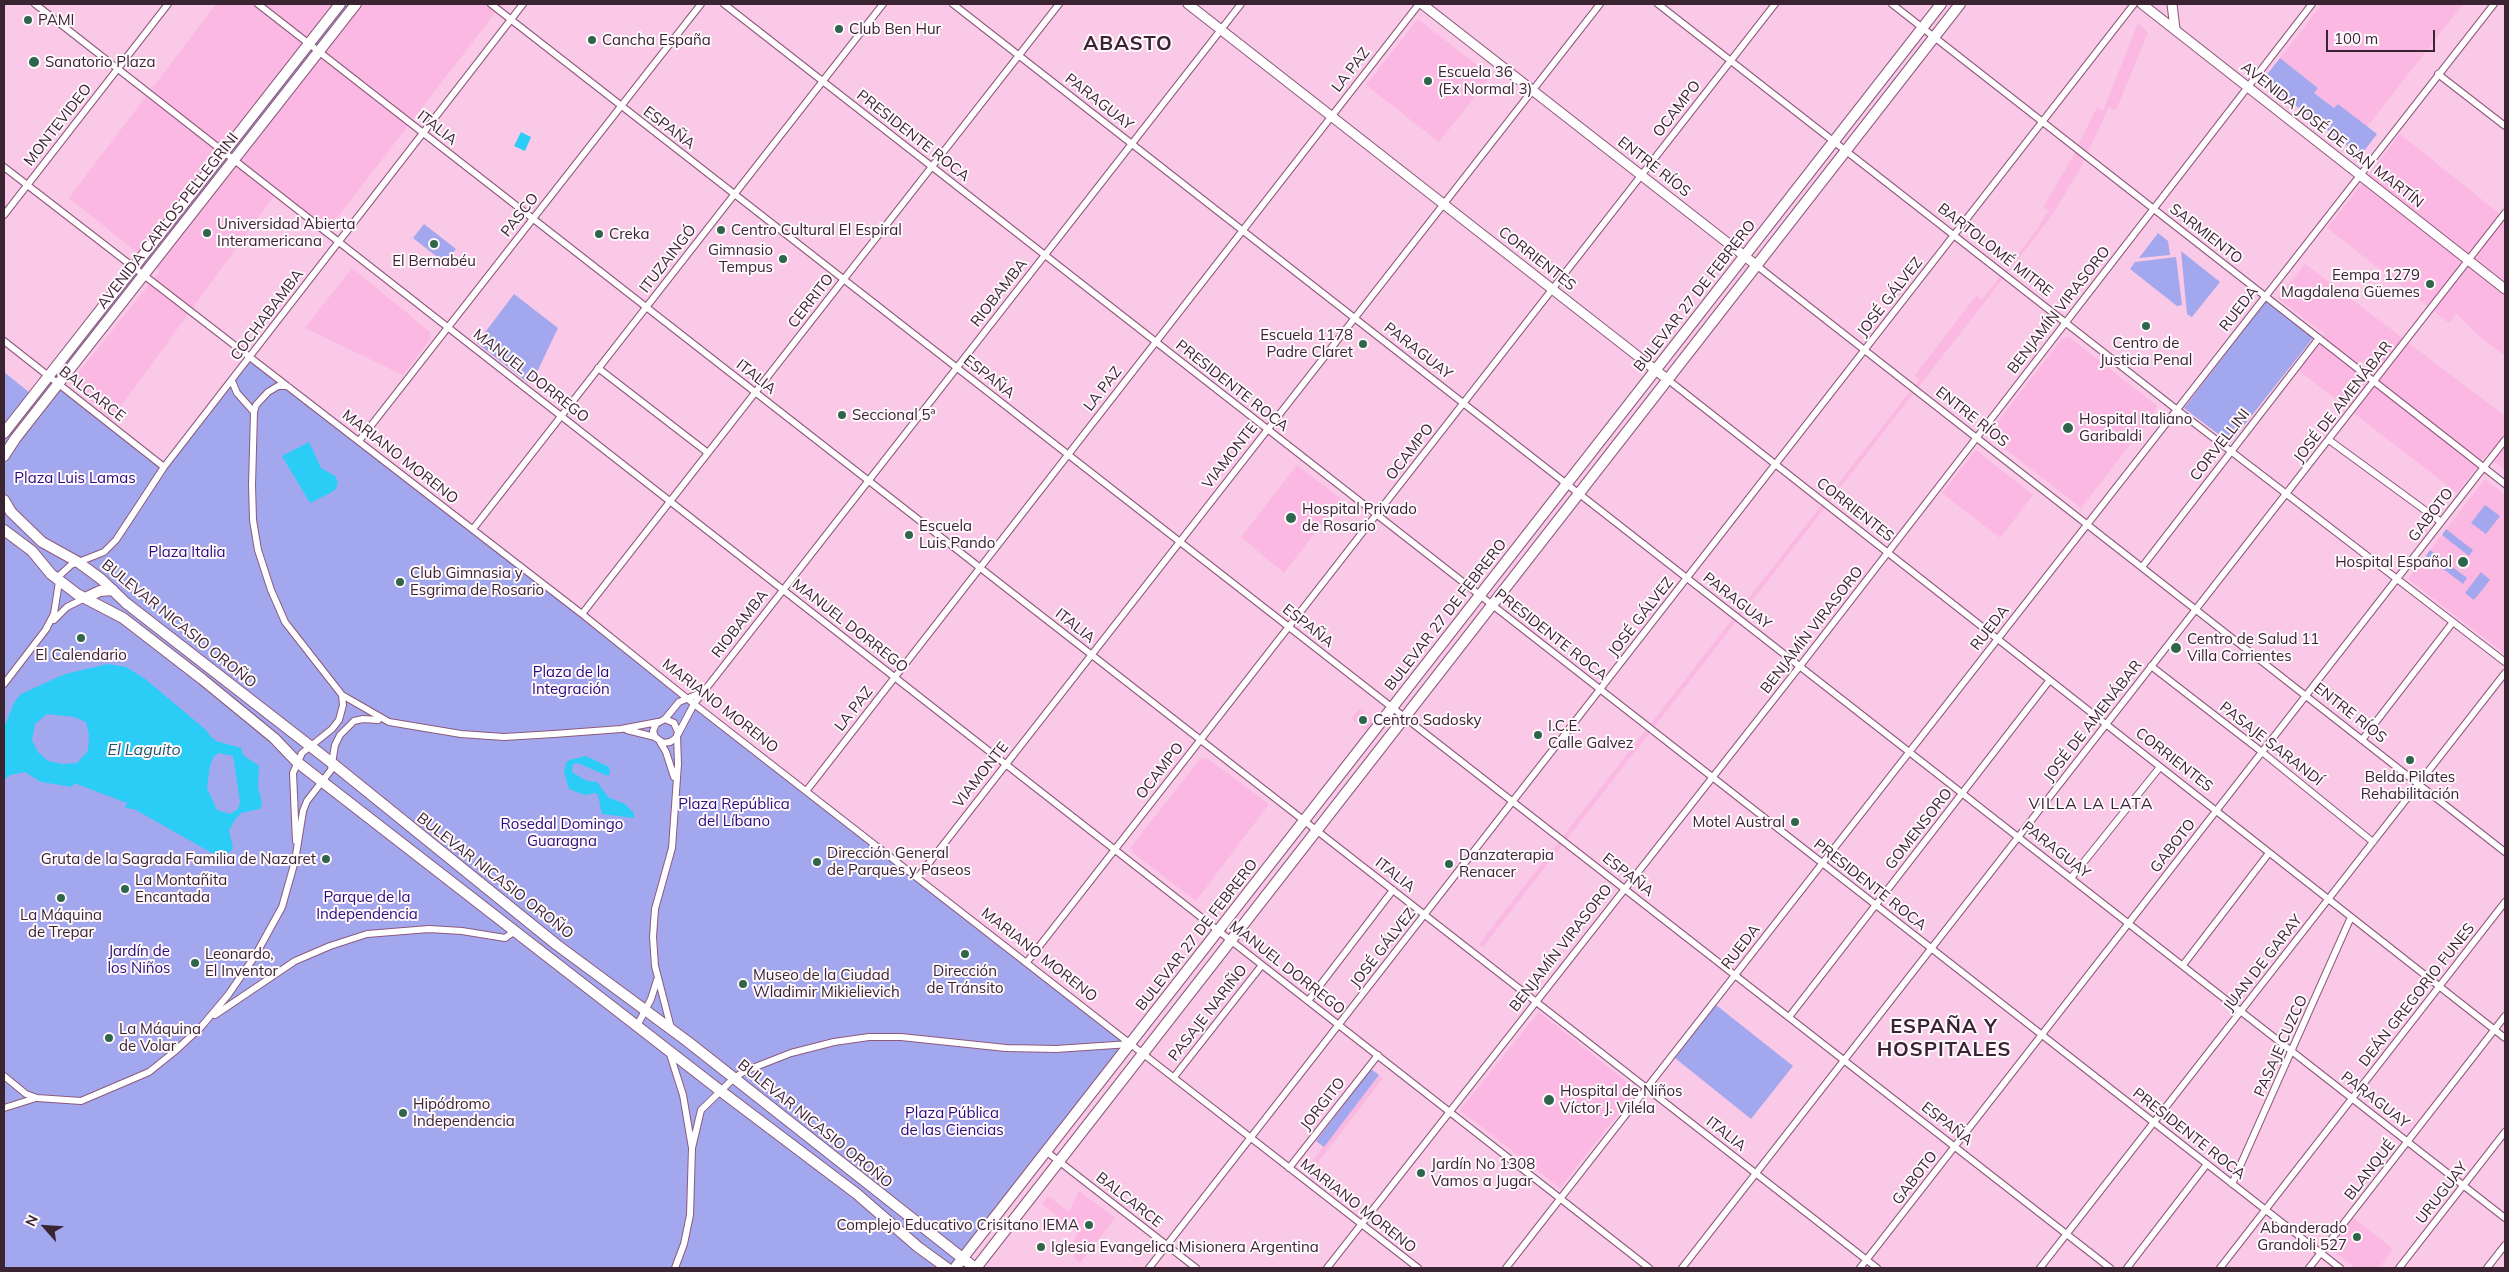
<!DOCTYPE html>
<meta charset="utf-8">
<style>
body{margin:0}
#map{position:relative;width:2509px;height:1272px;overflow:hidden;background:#f9c9e7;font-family:Mulish,sans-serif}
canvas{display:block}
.frame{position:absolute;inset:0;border:5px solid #3a2432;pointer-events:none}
.north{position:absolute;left:20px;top:1202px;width:50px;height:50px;-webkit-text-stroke:4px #fff8fc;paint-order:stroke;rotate:296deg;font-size:14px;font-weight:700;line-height:20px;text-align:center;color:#3a2432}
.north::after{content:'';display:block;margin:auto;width:18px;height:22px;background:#3a2432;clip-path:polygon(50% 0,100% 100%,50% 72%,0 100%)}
.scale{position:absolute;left:2326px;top:30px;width:109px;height:22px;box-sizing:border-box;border:2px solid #3a2432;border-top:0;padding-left:6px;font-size:15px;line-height:18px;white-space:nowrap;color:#3a2432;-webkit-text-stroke:4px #fff8fc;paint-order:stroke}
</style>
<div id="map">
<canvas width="2509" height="1272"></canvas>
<div class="frame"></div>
<div class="north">N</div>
<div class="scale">100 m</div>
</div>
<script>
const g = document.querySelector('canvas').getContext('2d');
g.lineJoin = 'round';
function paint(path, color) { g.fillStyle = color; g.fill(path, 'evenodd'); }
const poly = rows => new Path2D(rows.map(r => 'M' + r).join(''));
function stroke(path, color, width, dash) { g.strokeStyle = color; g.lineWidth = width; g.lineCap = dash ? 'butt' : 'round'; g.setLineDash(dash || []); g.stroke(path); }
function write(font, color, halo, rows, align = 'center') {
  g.font = font + ' Mulish,sans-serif'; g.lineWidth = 4; g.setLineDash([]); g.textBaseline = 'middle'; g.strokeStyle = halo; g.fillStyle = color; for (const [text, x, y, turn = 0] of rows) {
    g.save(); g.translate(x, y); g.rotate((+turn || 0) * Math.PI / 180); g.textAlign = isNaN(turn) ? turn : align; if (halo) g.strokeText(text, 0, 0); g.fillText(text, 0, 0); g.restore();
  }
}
paint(poly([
 [216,4,502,4,323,236,279,189,111,420,70,383,160,271,69,198],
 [2322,4,2463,4,2367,127,2338,104,2335,109,2314,93,2318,87,2280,58],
 [1418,19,1491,76,1439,142,1366,85],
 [2138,23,2148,33,2116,110,2109,107,2080,169,2050,218,1483,947,1479,944,1919,380,1915,375,1976,296,1982,300,2038,228,2049,210,2043,207,2072,158,2097,107,2103,111],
 [2400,134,2505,218,2505,356,2479,336,2457,314,2449,323,2327,228],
 [2305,264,2505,416,2505,470,2486,455,2457,493,2297,369,2325,334,2277,298],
 [352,268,430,332,431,338,403,375,305,328],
 [2069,337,2157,406,2153,415,2081,508,1990,437,1989,433,2062,339],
 [1976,450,2033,495,2000,538,1942,493],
 [1297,465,1341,499,1284,573,1241,537],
 [2485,479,2505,495,2505,654,2408,579],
 [1359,709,1374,721,1366,730,1352,719],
 [1207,758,1269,804,1196,901,1133,853,1131,847,1200,759],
 [1539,1012,1637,1090,1560,1188,1460,1110],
 [1379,1075,1383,1078,1309,1174,1305,1171],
 [1079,1191,1115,1218,1080,1263,1073,1257,1075,1254,1070,1250,1077,1233,1042,1204,1048,1196,1069,1212],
 [2352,1217,2393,1249,2379,1268,2355,1268,2328,1247]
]), '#fab8e2');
paint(poly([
 [340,4,356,4,59,384,164,467,251,357,1132,1043,955,1268,4,1268,4,433],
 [2280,58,2318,88,2314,93,2334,108,2338,104,2377,134,2364,151,2354,151,2268,84,2265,77],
 [424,224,456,249,445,263,413,238],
 [2158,233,2168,241,2170,255,2139,258],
 [2181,251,2220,282,2192,317,2187,314],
 [2176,257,2182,305,2177,306,2130,269,2135,262],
 [514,294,558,328,537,372,528,383,477,343],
 [2266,301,2313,338,2230,443,2184,408],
 [4,372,30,393,4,426],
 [2485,505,2500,516,2486,534,2471,523],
 [2446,529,2473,550,2469,556,2442,535],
 [2430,550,2467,578,2463,584,2426,556],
 [2481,572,2490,580,2474,600,2465,593],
 [1716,1005,1793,1066,1751,1119,1675,1058],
 [1371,1069,1379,1075,1324,1147,1316,1141]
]), '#a3a7ee');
paint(poly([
 [521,132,531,137,525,151,514,146],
 [309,442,321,468,335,476,338,482,336,489,330,493,310,503,282,456],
 [108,664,126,667,144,678,206,730,211,737,216,741,241,748,243,755,259,766,258,787,262,803,260,809,241,813,234,821,229,831,233,848,229,853,212,853,134,809,125,808,127,803,74,783,73,787,41,782,25,772,10,775,4,780,4,727,15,701,21,694,65,674],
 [47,714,74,717,86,722,89,735,88,751,77,763,63,764,48,761,38,752,32,740,35,724],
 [219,753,233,756,234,761,240,802,238,809,230,814,217,810,207,788,210,766,214,756],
 [586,756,609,767,610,773,608,776,577,763,573,764,572,771,575,774,587,781,597,782,608,797,625,804,634,813,634,818,602,814,598,795,595,793,584,795,569,789,564,772,566,763,569,760]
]), '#2bcdf7');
const street = poly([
 [35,4,1649,1268],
 [258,4,1877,1268],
 [491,4,2110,1268],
 [724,4,2340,1268],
 [953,4,2505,1218],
 [1658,4,2176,409,2505,662],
 [1892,4,2505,484],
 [2438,74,2505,126],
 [4,167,582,614,694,704,1418,1268],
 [4,215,168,4],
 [1756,265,2505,852],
 [4,341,164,467],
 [598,368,708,453],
 [1667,379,2505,1038],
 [232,381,237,393,254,412],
 [287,386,278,386,268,392,256,405,254,412,252,485,253,520,258,550,271,590,285,622,342,695,389,722,461,734,504,737,554,734,621,729,658,722],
 [2329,440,2441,522],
 [359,441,701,4],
 [473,529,883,4],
 [2142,567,2319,338],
 [582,614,1059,4],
 [54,620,67,607,85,598],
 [46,629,54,614,60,575,71,565,104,552,116,540,164,467,523,4],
 [2151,666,2262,752,2373,842],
 [4,684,47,628],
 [665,719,679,702,703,692],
 [627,730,655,737],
 [678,732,674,723,665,719,656,724,653,731,655,737,663,743,670,742,676,738,694,704,1241,4],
 [2362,740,2453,622],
 [660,742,666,752,674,777],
 [807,790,1419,4],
 [296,841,293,773,302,753,332,729,339,720,343,705,342,695],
 [918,877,1600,4],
 [2071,878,2160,767],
 [1027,962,1775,4],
 [2183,965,2269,853],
 [1308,1001,1393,890],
 [215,1015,295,961,330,946,367,934,429,929,462,931,505,938,515,931],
 [1789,1017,2049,681],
 [637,1026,651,999,657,980],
 [671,1028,655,966,653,937,655,909,672,848,678,764,677,735],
 [669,1051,683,1095,692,1148,690,1215,684,1244,675,1268],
 [4,1076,26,1094,37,1098,81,1101,149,1072,174,1052,201,1027,228,995,255,956,282,907,295,861,303,811,307,801,331,770,335,745,340,735,354,721,363,719,378,720],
 [1174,1077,1262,965],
 [4,1108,36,1098],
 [692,1148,701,1110,734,1078,745,1071,791,1053,834,1042,869,1037,901,1037,1006,1048,1056,1049,1130,1044],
 [1047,1152,1196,1268],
 [1289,1168,1378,1055],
 [2232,1184,2351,917],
 [1149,1268,2134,4],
 [1327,1268,1800,666,2312,4],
 [1506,1268,2494,4],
 [1682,1268,2505,213],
 [1860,1268,2505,440],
 [2040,1268,2505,673],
 [2127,1268,2207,1164],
 [2220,1268,2505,902],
 [2309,1268,2505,1016],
 [2399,1268,2505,1132],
 [2487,1268,2505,1245]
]);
const secondary = poly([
 [1188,4,1667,379],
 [1422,4,1756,265],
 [2142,4,2505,289],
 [2172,4,2175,29]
]);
const primary = poly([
 [4,433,340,4],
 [4,456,15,439,356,4],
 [4,500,11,512,42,542,78,562,101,579,126,603,332,763,557,945,687,1041,975,1268],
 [4,530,32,551,51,574,77,594,123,618,202,679,274,738,297,762,722,1092,857,1194,918,1247,947,1268],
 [85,598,100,591,113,590],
 [955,1268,1941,4],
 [976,1268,1960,4]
]);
stroke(street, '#8d597b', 8);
stroke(secondary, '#8d597b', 11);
stroke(primary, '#8d597b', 12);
stroke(street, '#fff', 6);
stroke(secondary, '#fff', 9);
stroke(primary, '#fff', 10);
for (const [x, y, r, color] of [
 [28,20,5,"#2f654b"],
 [839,29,5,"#2f654b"],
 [592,40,5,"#2f654b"],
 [34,62,6,"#2f654b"],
 [1428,81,5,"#2f654b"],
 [721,230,5,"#2f654b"],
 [207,233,5,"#2f654b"],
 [599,234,5,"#2f654b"],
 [434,244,5,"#2f654b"],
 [783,259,5,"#2f654b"],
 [2430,284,5,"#2f654b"],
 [2146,326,5,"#2f654b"],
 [1363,344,5,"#2f654b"],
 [842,415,5,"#2f654b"],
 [2068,428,6,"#2f654b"],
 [1291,518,6,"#2f654b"],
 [909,535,5,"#2f654b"],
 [2463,562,6,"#2f654b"],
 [400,582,5,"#2f654b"],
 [81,638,5,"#2f654b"],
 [2176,648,6,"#2f654b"],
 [1363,720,5,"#2f654b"],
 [1538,735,5,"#2f654b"],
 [2410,760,5,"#2f654b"],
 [1795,822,5,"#2f654b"],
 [326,859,5,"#2f654b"],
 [817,862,5,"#2f654b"],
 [1449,864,5,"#2f654b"],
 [125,889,5,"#2f654b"],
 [61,898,5,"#2f654b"],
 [965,954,5,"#2f654b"],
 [195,963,5,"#2f654b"],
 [743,984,5,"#2f654b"],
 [109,1038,5,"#2f654b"],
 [1549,1100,6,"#2f654b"],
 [403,1113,5,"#2f654b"],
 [1421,1173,5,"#2f654b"],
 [1089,1225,5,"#2f654b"],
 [2357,1237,5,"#2f654b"],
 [1041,1247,5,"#2f654b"]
]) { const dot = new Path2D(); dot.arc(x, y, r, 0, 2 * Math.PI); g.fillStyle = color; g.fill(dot); stroke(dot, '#fff8fc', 2); }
write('15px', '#3a2432', '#fff8fc', [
 ["PAMI",38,20],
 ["Club Ben Hur",849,29],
 ["Cancha España",602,40],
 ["Sanatorio Plaza",45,62],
 ["Escuela 36",1438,72],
 ["(Ex Normal 3)",1438,89],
 ["Universidad Abierta",217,224],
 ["Interamericana",217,241],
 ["Centro Cultural El Espiral",731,230],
 ["Creka",609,234],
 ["Gimnasio",773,250,"right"],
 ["Tempus",773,267,"right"],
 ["El Bernabéu",434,261,"center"],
 ["Eempa 1279",2420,275,"right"],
 ["Magdalena Güemes",2420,292,"right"],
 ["Escuela 1178",1353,335,"right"],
 ["Padre Claret",1353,352,"right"],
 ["Centro de",2146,343,"center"],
 ["Justicia Penal",2146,360,"center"],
 ["Seccional 5ª",852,415],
 ["Hospital Italiano",2079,419],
 ["Garibaldi",2079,436],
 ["Hospital Privado",1302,509],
 ["de Rosario",1302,526],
 ["Escuela",919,526],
 ["Luis Pando",919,543],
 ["Hospital Español",2452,562,"right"],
 ["Club Gimnasia y",410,573],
 ["Esgrima de Rosario",410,590],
 ["Centro de Salud 11",2187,639],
 ["Villa Corrientes",2187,656],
 ["El Calendario",81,655,"center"],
 ["Centro Sadosky",1373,720],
 ["I.C.E.",1548,726],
 ["Calle Galvez",1548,743],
 ["Belda Pilates",2410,777,"center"],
 ["Rehabilitación",2410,794,"center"],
 ["Motel Austral",1785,822,"right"],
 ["Dirección General",827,853],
 ["de Parques y Paseos",827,870],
 ["Danzaterapia",1459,855],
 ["Renacer",1459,872],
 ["Gruta de la Sagrada Familia de Nazaret",316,859,"right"],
 ["La Montañita",135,880],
 ["Encantada",135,897],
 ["La Máquina",61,915,"center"],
 ["de Trepar",61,932,"center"],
 ["Leonardo,",205,954],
 ["El Inventor",205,971],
 ["Dirección",965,971,"center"],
 ["de Tránsito",965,988,"center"],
 ["Museo de la Ciudad",753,975],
 ["Wladimir Mikielievich",753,992],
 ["La Máquina",119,1029],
 ["de Volar",119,1046],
 ["Hospital de Niños",1560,1091],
 ["Víctor J. Vilela",1560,1108],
 ["Hipódromo",413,1104],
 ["Independencia",413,1121],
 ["Jardín No 1308",1431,1164],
 ["Vamos a Jugar",1431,1181],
 ["Complejo Educativo Crisitano IEMA",1079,1225,"right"],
 ["Abanderado",2347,1228,"right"],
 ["Grandoli 527",2347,1245,"right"],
 ["Iglesia Evangelica Misionera Argentina",1051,1247]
], 'left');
write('15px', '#3a2432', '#fff8fc', [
 ["LA PAZ",1351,70,-52],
 ["PARAGUAY",1099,102,38],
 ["OCAMPO",1677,109,-52],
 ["MONTEVIDEO",58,125,-52],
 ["ITALIA",437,128,38],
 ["ESPAÑA",669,128,37],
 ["AVENIDA JOSÉ DE SAN MARTÍN",2332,135,38],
 ["PRESIDENTE ROCA",913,136,38],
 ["ENTRE RÍOS",1654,167,38],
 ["PASCO",520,215,-52],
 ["AVENIDA CARLOS PELLEGRINI",168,221,-52],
 ["SARMIENTO",2206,234,38],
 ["BARTOLOMÉ MITRE",1995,250,38],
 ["ITUZAINGÓ",668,259,-52],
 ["CORRIENTES",1537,259,38],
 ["RIOBAMBA",999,293,-52],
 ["BULEVAR 27 DE FEBRERO",1695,296,-52],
 ["JOSÉ GÁLVEZ",1890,297,-52],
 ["CERRITO",811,301,-52],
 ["RUEDA",2239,309,-52],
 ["BENJAMÍN VIRASORO",2059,310,-52],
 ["COCHABAMBA",267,315,-53],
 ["PARAGUAY",1418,351,38],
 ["MANUEL DORREGO",531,376,38],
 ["ITALIA",756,377,38],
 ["ESPAÑA",989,377,38],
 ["PRESIDENTE ROCA",1232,386,38],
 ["LA PAZ",1103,389,-52],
 ["BALCARCE",92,394,38],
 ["JOSÉ DE AMENÁBAR",2343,402,-52],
 ["ENTRE RÍOS",1972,417,38],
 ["CORVELLINI",2220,445,-52],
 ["OCAMPO",1410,452,-52],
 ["VIAMONTE",1230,456,-52],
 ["MARIANO MORENO",400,457,38],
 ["CORRIENTES",1855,510,38],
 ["GABOTO",2431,515,-52],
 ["PARAGUAY",1737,601,38],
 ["BULEVAR 27 DE FEBRERO",1446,615,-52],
 ["JOSÉ GÁLVEZ",1641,617,-52],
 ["BULEVAR NICASIO OROÑO",179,624,39],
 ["RIOBAMBA",740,624,-52],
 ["MANUEL DORREGO",850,626,38],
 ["ITALIA",1075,626,38],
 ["ESPAÑA",1308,626,38],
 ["RUEDA",1990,628,-52],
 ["BENJAMÍN VIRASORO",1812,630,-52],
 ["PRESIDENTE ROCA",1551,635,38],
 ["MARIANO MORENO",720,706,38],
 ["LA PAZ",854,709,-52],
 ["ENTRE RÍOS",2350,713,38],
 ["JOSÉ DE AMENÁBAR",2093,721,-52],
 ["PASAJE SARANDÍ",2271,744,38],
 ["CORRIENTES",2174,760,38],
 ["OCAMPO",1160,771,-52],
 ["VIAMONTE",981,775,-52],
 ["GOMENSORO",1919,829,-52],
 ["GABOTO",2173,846,-52],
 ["PARAGUAY",2056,850,38],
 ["ITALIA",1395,875,38],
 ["ESPAÑA",1628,875,38],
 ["BULEVAR NICASIO OROÑO",495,876,38],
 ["PRESIDENTE ROCA",1870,885,38],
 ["BULEVAR 27 DE FEBRERO",1197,935,-52],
 ["RUEDA",1741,947,-52],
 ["JOSÉ GÁLVEZ",1383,948,-52],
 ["BENJAMÍN VIRASORO",1561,948,-52],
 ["MARIANO MORENO",1039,955,38],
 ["JUAN DE GARAY",2263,963,-52],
 ["MANUEL DORREGO",1287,968,38],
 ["DEÁN GREGORIO FUNES",2417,995,-52],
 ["PASAJE NARIÑO",1208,1013,-52],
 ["PASAJE CUZCO",2281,1046,-66],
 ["PARAGUAY",2375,1100,38],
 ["JORGITO",1323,1104,-52],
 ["BULEVAR NICASIO OROÑO",815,1124,39],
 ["ESPAÑA",1947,1124,38],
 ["ITALIA",1726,1134,38],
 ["PRESIDENTE ROCA",2189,1134,38],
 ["BLANQUÉ",2370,1170,-52],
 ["GABOTO",1915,1178,-52],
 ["URUGUAY",2442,1193,-52],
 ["BALCARCE",1129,1200,38],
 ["MARIANO MORENO",1358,1206,38]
]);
write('15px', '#270a7b', '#fff8fc', [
 ["Plaza Luis Lamas",75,478],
 ["Plaza Italia",187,552],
 ["Plaza de la",571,672],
 ["Integración",571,689],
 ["Plaza República",734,804],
 ["del Líbano",734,821],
 ["Rosedal Domingo",562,824],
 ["Guaragna",562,841],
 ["Parque de la",367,897],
 ["Independencia",367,914],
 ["Jardín de",139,951],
 ["los Niños",139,968],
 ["Plaza Pública",952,1113],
 ["de las Ciencias",952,1130]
]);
write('italic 16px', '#1b5769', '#fff8fc', [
 ["El Laguito",144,750]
]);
g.letterSpacing = '1px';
write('16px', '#3a2432', '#fff8fc', [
 ["VILLA LA LATA",2091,804]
]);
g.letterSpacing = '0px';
g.letterSpacing = '1px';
write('bold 20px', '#3a2432', '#fff8fc', [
 ["ABASTO",1128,44],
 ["ESPAÑA Y",1944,1027],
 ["HOSPITALES",1944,1050]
]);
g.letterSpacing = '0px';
</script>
